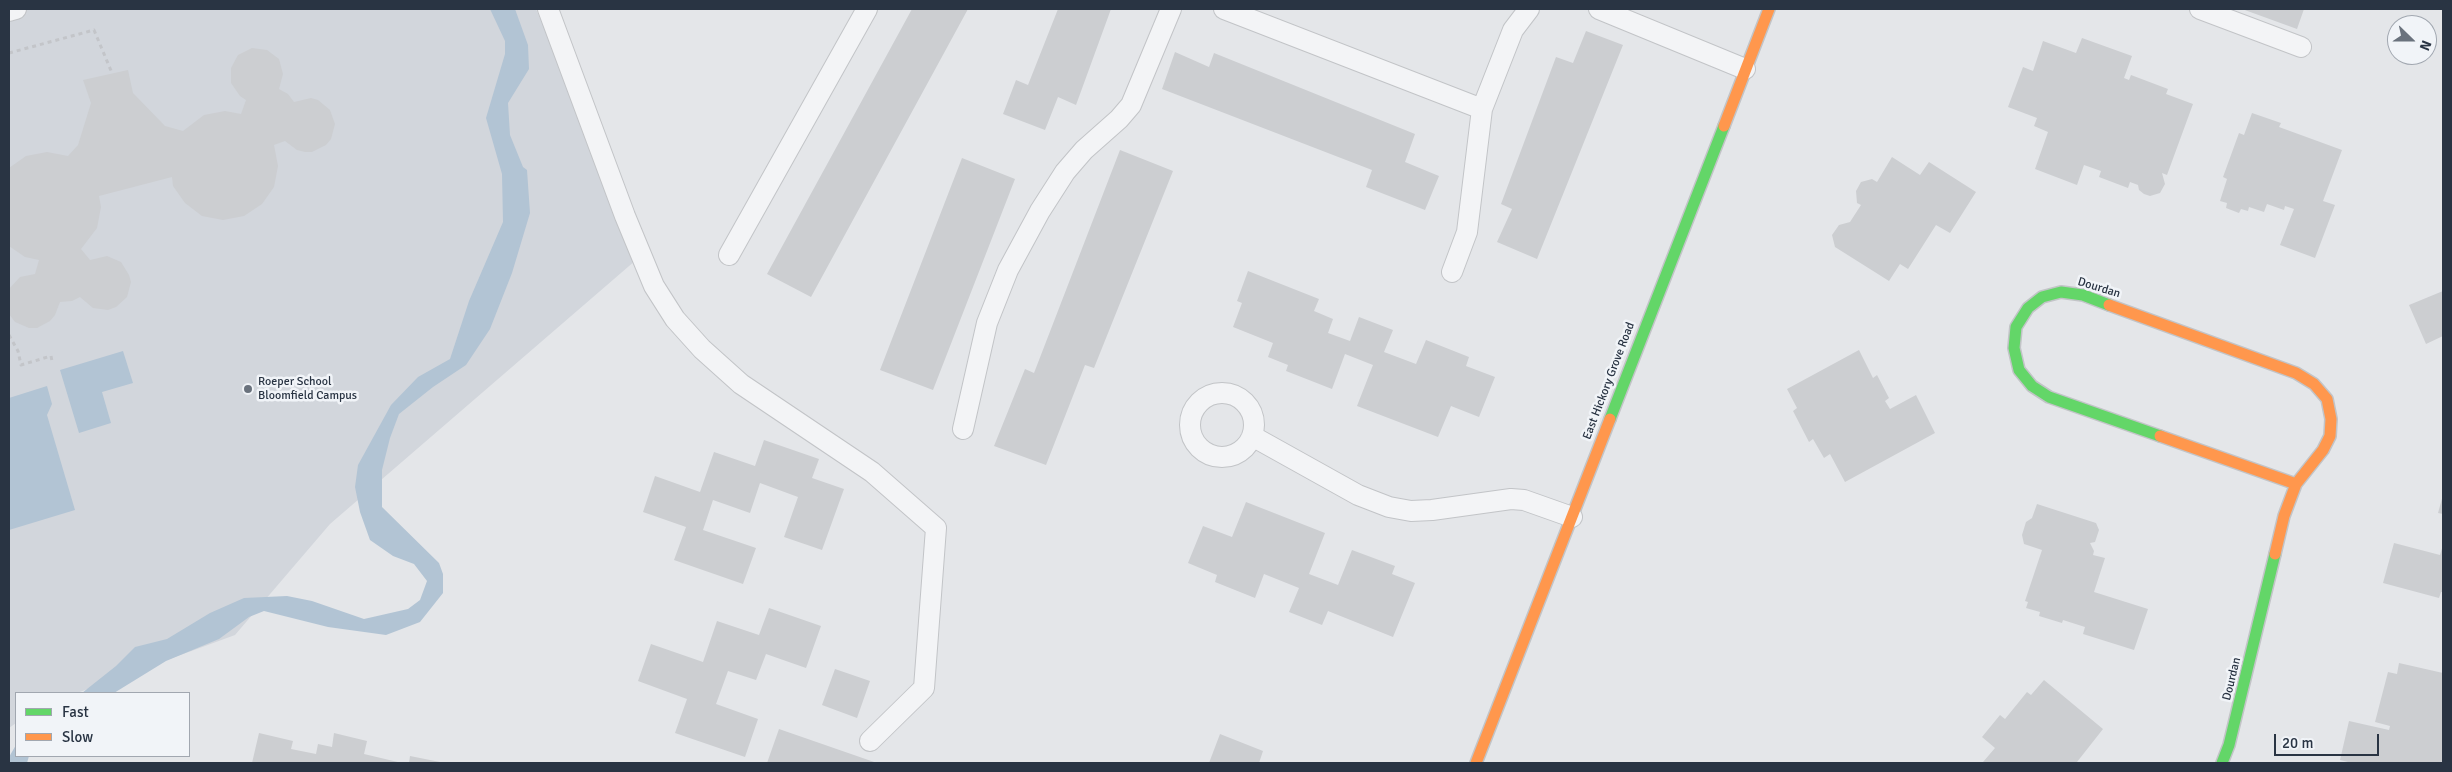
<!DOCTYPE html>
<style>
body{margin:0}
#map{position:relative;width:2452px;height:772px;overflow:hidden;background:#e4e6e9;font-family:Signika,sans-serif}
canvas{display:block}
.frame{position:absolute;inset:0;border:10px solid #293443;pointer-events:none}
.legend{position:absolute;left:15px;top:692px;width:175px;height:65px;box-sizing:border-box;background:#f1f4f8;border:1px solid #a1a7b0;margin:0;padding:6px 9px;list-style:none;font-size:15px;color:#293443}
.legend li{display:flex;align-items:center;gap:10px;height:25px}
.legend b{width:25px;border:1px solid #a1a7b0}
.north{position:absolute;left:2387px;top:15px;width:50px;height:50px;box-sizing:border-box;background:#f1f4f8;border:1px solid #a1a7b0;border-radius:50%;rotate:112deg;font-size:14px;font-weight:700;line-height:20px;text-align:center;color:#293443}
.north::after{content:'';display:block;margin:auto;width:18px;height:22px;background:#6a727d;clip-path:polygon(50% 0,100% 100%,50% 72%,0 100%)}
.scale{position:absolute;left:2274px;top:734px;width:105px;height:22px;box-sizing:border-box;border:2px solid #293443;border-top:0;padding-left:6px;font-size:15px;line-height:18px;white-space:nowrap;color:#293443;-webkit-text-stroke:4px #f1f4f8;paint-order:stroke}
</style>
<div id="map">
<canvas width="2452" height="772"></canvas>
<div class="frame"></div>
<ul class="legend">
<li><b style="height:6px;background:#63d668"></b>Fast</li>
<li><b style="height:6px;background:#ff974d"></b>Slow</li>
</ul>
<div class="north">N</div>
<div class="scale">20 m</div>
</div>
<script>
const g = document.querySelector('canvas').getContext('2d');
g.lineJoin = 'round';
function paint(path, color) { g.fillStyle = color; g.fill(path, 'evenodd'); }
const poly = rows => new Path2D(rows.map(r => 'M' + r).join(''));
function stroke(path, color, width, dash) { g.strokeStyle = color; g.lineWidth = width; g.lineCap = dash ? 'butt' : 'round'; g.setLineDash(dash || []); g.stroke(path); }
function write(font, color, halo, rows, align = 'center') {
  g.font = font + ' Signika,sans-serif'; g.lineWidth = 5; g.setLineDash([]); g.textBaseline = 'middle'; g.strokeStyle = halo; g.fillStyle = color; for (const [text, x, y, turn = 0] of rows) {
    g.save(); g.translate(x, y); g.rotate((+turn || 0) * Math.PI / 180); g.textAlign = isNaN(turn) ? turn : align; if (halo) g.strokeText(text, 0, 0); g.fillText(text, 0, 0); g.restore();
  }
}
paint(poly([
 [9,9,536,9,643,254,330,524,235,635,77,693,16,693,16,723,9,728]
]), '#d2d6dc');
paint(poly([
 [490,9,515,9,528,45,529,69,508,103,510,135,523,167,527,170,530,213,512,273,490,329,466,365,433,387,399,414,390,438,382,470,382,507,439,563,443,574,443,593,420,622,386,635,328,627,264,611,249,617,219,639,166,661,114,693,82,693,116,666,135,647,167,639,210,613,244,598,287,596,312,601,364,619,408,609,420,600,427,581,414,564,393,556,370,540,360,512,355,487,358,465,391,405,418,377,450,359,469,301,503,222,502,174,486,118,505,54,505,41],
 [123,351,133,383,102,392,111,423,79,433,60,370],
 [47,386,52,404,47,415,75,510,9,530,9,398],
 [16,745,16,756,29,756,27,763,9,763,9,757]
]), '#b2c4d4');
paint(poly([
 [912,9,968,9,811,297,767,274],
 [1058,9,1111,9,1076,105,1058,97,1045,130,1003,114,1016,80,1028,85],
 [2242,9,2304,9,2297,29],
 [1586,31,1623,45,1537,259,1497,242,1512,209,1501,204,1556,57,1573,63],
 [2082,38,2132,56,2124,78,2129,80,2131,75,2168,89,2166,94,2193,104,2167,175,2162,173,2165,184,2160,193,2150,196,2144,194,2139,190,2138,185,2130,182,2128,188,2099,177,2101,171,2084,165,2077,185,2035,169,2048,132,2034,126,2037,118,2008,107,2023,67,2033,71,2043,41,2076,53],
 [252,48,267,50,279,59,283,74,279,89,288,94,294,102,311,98,318,100,330,110,335,124,331,139,326,145,312,152,305,152,297,150,285,141,274,145,278,166,274,187,262,204,244,216,223,220,202,216,185,203,173,186,172,177,99,196,101,207,97,228,81,249,90,260,107,256,121,262,129,275,131,282,127,297,116,307,108,310,93,308,80,297,72,301,60,302,55,315,50,321,37,328,29,328,15,322,9,314,9,289,20,277,35,274,39,260,25,257,9,246,9,168,26,156,47,152,68,156,78,145,91,103,83,80,128,70,133,93,165,126,183,131,204,115,225,111,241,114,246,100,240,96,231,83,231,68,238,55],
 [1175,52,1209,67,1214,53,1415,134,1405,162,1439,176,1425,210,1366,187,1372,170,1162,89],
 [2252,113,2281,123,2279,127,2342,150,2323,201,2335,205,2315,258,2280,245,2294,209,2285,206,2284,210,2267,204,2264,212,2249,207,2248,211,2241,209,2239,213,2226,208,2227,203,2220,201,2227,179,2223,177,2239,133,2244,135],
 [1120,150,1173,171,1094,368,1085,365,1046,465,994,446,1025,369,1034,373],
 [1892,157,1920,175,1929,162,1976,192,1950,233,1936,225,1908,269,1900,264,1889,281,1835,247,1832,235,1839,225,1850,222,1861,205,1857,203,1856,191,1861,182,1872,179,1877,182],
 [962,158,1015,179,933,390,880,370],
 [1248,271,1319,299,1314,311,1333,319,1328,333,1350,341,1359,317,1393,330,1384,352,1416,364,1426,340,1469,357,1466,366,1495,377,1479,417,1451,406,1438,437,1357,406,1373,365,1345,354,1332,389,1286,371,1288,365,1268,357,1273,343,1233,327,1242,303,1237,301],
 [2443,291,2443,336,2426,344,2409,305],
 [1859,350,1873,378,1877,375,1889,398,1885,401,1890,409,1916,395,1935,433,1845,482,1830,454,1824,458,1813,439,1809,442,1793,411,1797,408,1787,389],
 [764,440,819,459,812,478,844,489,822,550,784,537,798,497,760,483,750,513,713,500,703,530,756,548,743,584,674,560,686,527,643,512,655,476,700,492,714,452,755,466],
 [2443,495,2443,514,2438,513],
 [1246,502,1325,533,1309,574,1338,585,1352,550,1395,566,1392,574,1415,583,1393,637,1328,611,1322,625,1289,612,1299,588,1264,574,1255,598,1215,582,1217,575,1188,563,1203,526,1232,537],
 [2037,504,2096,523,2099,530,2095,542,2090,543,2094,551,2093,555,2105,558,2094,592,2148,609,2134,650,2083,634,2085,627,2063,620,2062,623,2039,616,2040,612,2026,608,2028,602,2025,601,2042,550,2024,544,2022,535,2026,522,2032,518],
 [2394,543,2440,555,2443,545,2443,592,2441,592,2439,598,2383,583],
 [769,608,821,626,806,668,766,654,756,680,728,671,716,704,758,719,745,757,675,733,687,699,638,681,651,644,703,662,717,621,759,635],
 [2399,663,2443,673,2443,763,2352,763,2340,760,2349,721,2389,730,2390,726,2375,722,2388,672,2397,674],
 [835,669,870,681,857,718,822,705],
 [2044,680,2103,729,2077,762,2078,763,1985,763,1983,762,1995,748,1982,737,2000,715,2005,719,2027,692,2031,695],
 [779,729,877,763,767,763],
 [259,733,293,741,291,749,316,754,318,744,332,747,334,733,367,741,364,754,402,763,252,763],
 [1220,734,1263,751,1259,763,1209,763],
 [410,756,440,762,440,763,409,763]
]), '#ccced1');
const lane = poly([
 [548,9,625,216,654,286,675,319,702,349,741,384,872,472,936,528,924,688,870,741],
 [1224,9,1482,109,1513,30,1529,9],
 [1599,9,1745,69],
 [2200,9,2301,47],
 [9,11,16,9],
 [729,255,867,9],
 [1452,272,1467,232,1482,109],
 '1190 425a32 32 0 1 1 64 0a32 32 0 1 1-64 0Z',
 [963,429,987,323,1008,270,1040,211,1065,172,1084,150,1119,119,1131,105,1171,9],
 [1252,436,1358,495,1389,507,1411,511,1432,510,1511,499,1524,500,1572,517]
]);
const fast = poly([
 [2109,305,2083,295,2061,292,2042,297,2028,308,2016,327,2014,348,2019,370,2032,386,2049,397,2160,436],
 [1610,419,1724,126],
 [2222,763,2229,745,2275,554]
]);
const slow = poly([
 [1724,126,1769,9],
 [2109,305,2296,373,2314,384,2327,399,2331,419,2330,436,2323,450,2296,484,2284,516,2275,554],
 [2160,436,2296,484],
 [1476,763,1610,419]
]);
stroke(lane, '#c2c4c7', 22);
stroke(fast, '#c2c4c7', 14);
stroke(slow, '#c2c4c7', 14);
stroke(poly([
 [9,53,94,30,112,73],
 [9,335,18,351,21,365,51,356,52,361]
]), '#c3c5c9', 3, [4, 4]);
stroke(lane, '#f3f4f6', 20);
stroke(fast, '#63d668', 11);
stroke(slow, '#ff974d', 11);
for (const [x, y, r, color] of [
 [248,389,5,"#6a727d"]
]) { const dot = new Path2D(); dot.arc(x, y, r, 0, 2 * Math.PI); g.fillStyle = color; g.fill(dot); stroke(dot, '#f1f4f8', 2); }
write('12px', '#293443', '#f1f4f8', [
 ["Dourdan",2099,288,17],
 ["East Hickory Grove Road",1609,381,-69],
 ["Dourdan",2232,679,-76]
]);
write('12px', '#293443', '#f1f4f8', [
 ["Roeper School",258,382],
 ["Bloomfield Campus",258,396]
], 'left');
</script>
